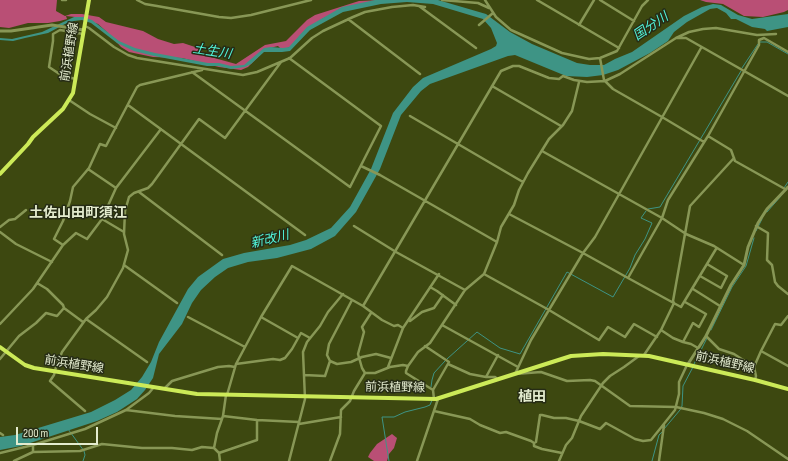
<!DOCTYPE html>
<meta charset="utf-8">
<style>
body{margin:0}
#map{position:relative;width:788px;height:461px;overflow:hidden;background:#3d4810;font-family:"Sofia Sans Condensed",sans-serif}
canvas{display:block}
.scale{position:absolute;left:16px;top:427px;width:82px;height:18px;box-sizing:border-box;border:2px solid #e4eccf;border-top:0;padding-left:5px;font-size:12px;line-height:14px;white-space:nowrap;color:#e4eccf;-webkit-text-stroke:3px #262c15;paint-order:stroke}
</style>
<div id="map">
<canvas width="788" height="461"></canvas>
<div class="scale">200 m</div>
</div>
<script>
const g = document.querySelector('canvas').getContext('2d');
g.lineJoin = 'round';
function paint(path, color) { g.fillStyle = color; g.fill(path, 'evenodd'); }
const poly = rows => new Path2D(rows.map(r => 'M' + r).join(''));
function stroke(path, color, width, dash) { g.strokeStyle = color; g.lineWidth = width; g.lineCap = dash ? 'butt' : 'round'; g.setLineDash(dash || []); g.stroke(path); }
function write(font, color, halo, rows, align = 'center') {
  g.font = font + ' "Sofia Sans Condensed","Noto Sans JP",sans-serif'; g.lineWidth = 3; g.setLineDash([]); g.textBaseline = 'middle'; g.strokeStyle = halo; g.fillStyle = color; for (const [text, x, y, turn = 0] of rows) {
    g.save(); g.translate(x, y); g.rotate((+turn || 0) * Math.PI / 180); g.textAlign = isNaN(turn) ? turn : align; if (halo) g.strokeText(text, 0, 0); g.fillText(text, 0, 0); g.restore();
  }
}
paint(poly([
 [0,0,57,0,56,11,65,16,71,14,82,14,99,17,106,22,143,31,158,39,174,44,183,43,198,48,207,56,236,64,265,45,286,41,307,20,315,15,359,1,381,0,344,9,322,19,290,47,282,50,278,46,266,49,248,67,241,70,219,67,182,58,153,57,129,52,121,47,107,32,98,24,87,20,75,17,66,16,67,19,60,21,48,23,28,23,9,28,0,27],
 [700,0,788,0,788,10,784,12,763,17,744,16,723,4,706,2],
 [392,434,397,438,394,448,389,454,387,461,374,461,368,457,370,453,377,444]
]), '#b94f75');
paint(poly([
 [375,0,438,0,486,14,510,32,532,44,577,63,590,65,604,65,615,59,632,52,684,16,702,7,713,4,721,5,738,15,752,19,788,14,788,27,767,31,765,29,752,27,736,19,731,19,726,13,717,8,710,9,687,22,674,32,668,41,650,53,618,70,603,75,587,77,566,76,515,55,508,56,430,84,421,91,401,115,380,169,356,212,335,236,311,249,277,258,248,262,228,268,215,277,201,290,192,303,182,324,159,354,153,378,145,390,137,399,117,412,97,421,21,446,0,450,0,437,15,435,91,412,115,400,131,390,142,377,151,362,159,342,188,289,198,277,223,259,244,253,290,245,306,240,331,228,350,207,371,169,393,113,413,87,423,78,491,49,496,46,497,43,491,28,483,19,433,4,407,2,381,4,343,12,310,30,290,51,282,52,264,52,251,64,245,67,231,69,218,66,207,66,154,56,134,51,117,43,91,23,82,20,74,21,65,24,48,33,25,38,13,41,0,40,0,38,12,39,42,32,74,17,83,17,92,20,119,41,135,48,155,53,208,63,219,63,231,66,244,65,264,48,271,47,283,48,289,47,307,27,342,7]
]), '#3e9485');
stroke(poly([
 [760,42,767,42,788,54],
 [742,68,758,44],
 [784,188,788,182],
 [648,209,660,207,741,71],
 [767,212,781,196],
 [756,231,762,219],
 [711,330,732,287,746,266,754,238],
 [447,359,477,332,500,348,520,354,567,272,613,297,630,268,635,255,645,239,652,223,641,218,646,211],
 [694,364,707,338],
 [431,387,432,380,434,373,445,361],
 [68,429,84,451,85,455,83,461],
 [664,429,680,410,682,406,683,386,693,367],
 [389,461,382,417,394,417,405,412,425,407,430,405,432,400],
 [652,461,659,435,662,432]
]), '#3e9485', 1);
stroke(poly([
 [62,0,66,0],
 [137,0,145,4,157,6,219,17,231,18,251,15,311,0],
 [442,0,478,3,489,8],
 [485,0,496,17,511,30,562,53,589,59,600,58,617,51,642,6,648,0],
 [537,0,619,48],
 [600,0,634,21],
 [419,6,476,48],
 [348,19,420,74],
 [479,25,493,13],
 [579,25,594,0],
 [85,26,89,28,114,47,128,55,137,58,243,75,257,72,290,58,312,38,323,31,353,17,365,12,392,7,413,5,425,7],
 [677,38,686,38,788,96],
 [701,48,595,237,583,253,531,340,515,374,541,372,567,381,590,380,595,381,630,406,676,407,704,413,723,419,747,431,788,459],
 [600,58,604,80,613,89,662,117,704,142],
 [192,72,350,187,381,126,289,58],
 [76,79,67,77,58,73,49,67,53,41,53,34,60,30,83,34],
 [492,86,561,126],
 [69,100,90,114,116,128],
 [128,105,305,235],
 [410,116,523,182],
 [708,136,731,150,735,161,785,189],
 [542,151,662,218,686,234,714,246,744,265],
 [88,169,116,188,102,219,124,232],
 [116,188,161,129],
 [139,192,222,255],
 [509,214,583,253,628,278],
 [354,226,396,252,465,290,484,274,497,242,380,175,361,166],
 [756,226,768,233,767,260,772,265,775,282,778,286,788,294],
 [0,227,9,220,15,219,26,210],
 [0,232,16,244,52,262],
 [497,242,501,227,514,205,519,190,528,173,549,139,563,125,572,111,579,82],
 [63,245,76,233,87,239,102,219],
 [716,249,681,307,628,278,662,218,668,200,708,136,759,45,759,40,764,38,788,52],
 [124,265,177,303],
 [484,274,549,310,599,340,608,327,625,337,634,324,657,337],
 [700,276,721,288,727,276,707,264],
 [37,283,47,289,63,305,64,308],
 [430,287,437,291,456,305],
 [693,289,720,306],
 [685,302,706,314,699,327,693,323,683,342,691,344,698,348],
 [363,306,501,71,513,66,519,66,549,78,559,79,563,76,574,80,587,82,605,81,620,74,676,38,689,32,703,29,716,28,757,35,776,34],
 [788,316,781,325,775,324,761,351,788,366],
 [188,317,245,347],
 [261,317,298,338],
 [86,319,147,362],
 [410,321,422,312,434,308,443,295],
 [0,324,33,289,63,245,54,239,63,221,70,201,73,187,89,168,100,144,106,146,137,87,140,85,202,70],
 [442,325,518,367],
 [661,330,673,338,683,342],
 [706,336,719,349,734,354,754,367],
 [425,346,449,362,433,390],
 [644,355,661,330,674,303,673,301,690,206,734,158],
 [0,359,19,336,36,323,46,313,57,316,64,308,83,322],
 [330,361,327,355,329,344,352,300],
 [236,364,273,359,280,360,285,358,292,349,301,333,310,338],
 [448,364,470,374,486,377],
 [408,366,418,352,430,343,465,290],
 [388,367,403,328,439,274],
 [365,373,362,368,358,354,364,332,362,327,371,313],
 [304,375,325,376,330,361,337,364,351,362,362,357,376,354,391,358],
 [497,379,495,377,486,377,498,355],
 [755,380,756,376,754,367,761,351],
 [165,388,172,381,218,367,229,366,235,367],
 [227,395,236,364,261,317,292,266,363,306,382,320,394,326,398,325,403,328],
 [126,410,175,416,222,419],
 [85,411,50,381,54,375,56,367,62,352,86,319,96,310,107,297,123,268,128,250,124,234,125,211,129,197,134,193,148,188,152,184,199,119,225,138,281,62],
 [434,411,470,419,480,425,500,433,506,432,531,441,534,443,534,446,542,449,562,453],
 [223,416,257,420,299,422],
 [299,424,341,417],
 [0,433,3,435],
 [534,443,536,442,540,415,542,415,554,418,566,418,579,421,600,429,606,423,635,439,643,441,651,440,675,410,679,394,679,382,687,365],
 [214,448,217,433,223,416,226,395],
 [33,452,33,445,85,429,126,410,149,393,154,387],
 [0,453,33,445],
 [219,453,220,461],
 [14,461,33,452,80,451,102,444,142,448,172,448,192,450,202,447,214,448,219,453,257,440,257,420],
 [289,461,305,399,303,352,307,342,320,326,328,312,343,294],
 [330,461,340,434,341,410,350,401,354,391,365,373,375,373,390,367,403,365,408,366,406,371,406,373,433,390,434,399],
 [417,461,438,399],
 [559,461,566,445,572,438,581,416,603,383,610,376,624,367,639,356],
 [659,461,664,425]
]), '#889756', 2.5);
stroke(poly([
 [0,31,11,31,52,25,84,30],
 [688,364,706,336,731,285,744,265,748,247,758,223,767,209,788,187]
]), '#889756', 3);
stroke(poly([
 [0,174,28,144,33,137,63,109,73,93,89,0],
 [0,347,25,365,34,368,197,394,436,399,571,356,603,354,649,356,755,380,788,389]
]), '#ccea58', 4);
write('12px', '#e4eccf', '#262c15', [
 ["前浜植野線",70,52,-81],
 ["前浜植野線",725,363,13],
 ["前浜植野線",74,365,9],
 ["前浜植野線",395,388,1]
]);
write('italic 13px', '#51f3d9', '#262c15', [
 ["国分川",651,27,-34],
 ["土生川",212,52,9],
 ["新改川",270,240,-14]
]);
write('bold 14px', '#e4eccf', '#262c15', [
 ["土佐山田町須江",78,213],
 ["植田",532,397]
]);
</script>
